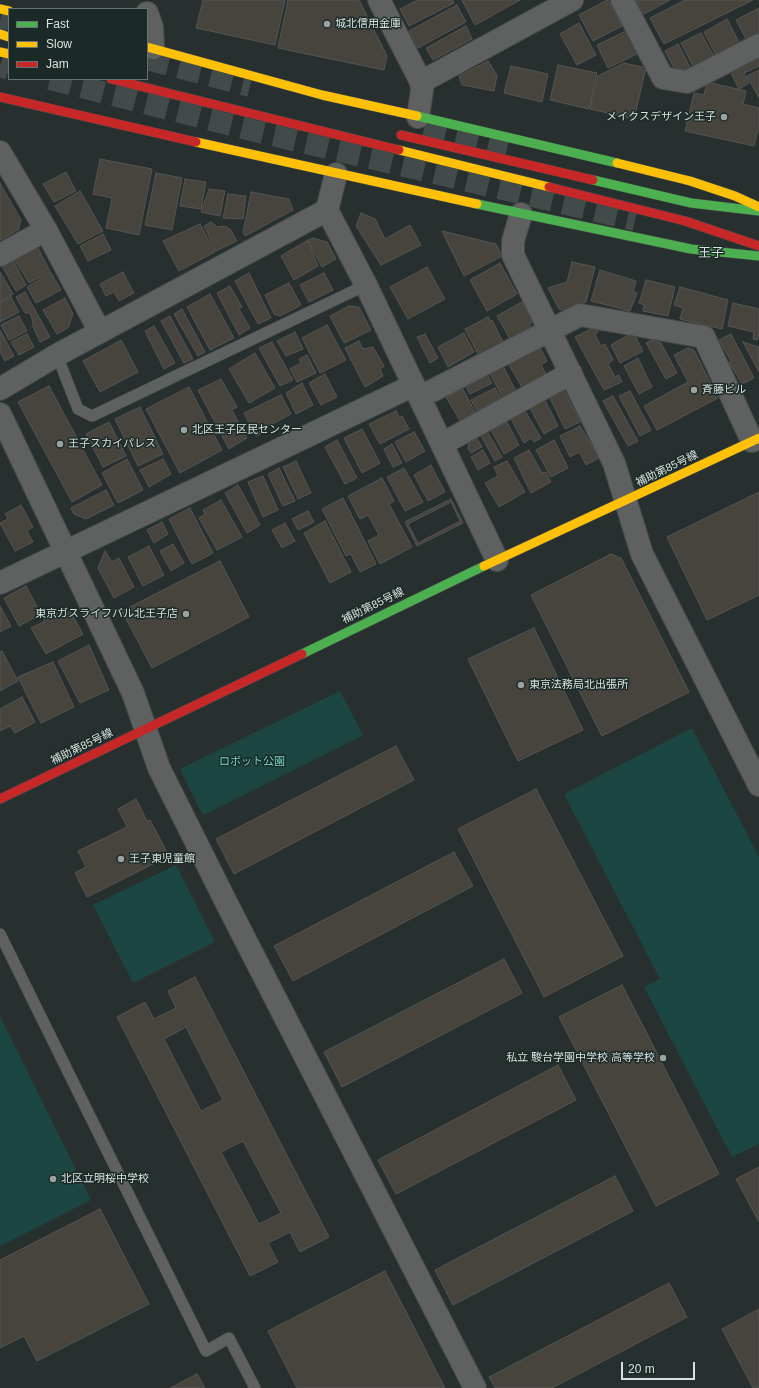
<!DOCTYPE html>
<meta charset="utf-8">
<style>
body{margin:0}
#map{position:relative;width:759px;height:1388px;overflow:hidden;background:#28302f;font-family:Helvetica,sans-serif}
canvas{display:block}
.legend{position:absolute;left:8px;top:8px;width:140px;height:72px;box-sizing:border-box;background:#1b2a27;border:1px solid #677371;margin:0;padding:5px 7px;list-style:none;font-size:12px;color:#d8e1df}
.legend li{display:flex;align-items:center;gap:8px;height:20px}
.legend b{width:20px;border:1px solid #677371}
.scale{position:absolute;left:621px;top:1362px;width:74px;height:18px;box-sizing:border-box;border:2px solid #d8e1df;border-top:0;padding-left:5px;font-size:12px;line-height:14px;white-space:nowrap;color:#d8e1df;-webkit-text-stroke:3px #1b2a27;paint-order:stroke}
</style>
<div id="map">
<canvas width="759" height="1388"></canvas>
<ul class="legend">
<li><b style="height:5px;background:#4caf50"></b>Fast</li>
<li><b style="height:5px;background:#ffc107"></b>Slow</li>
<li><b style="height:5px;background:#c62828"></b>Jam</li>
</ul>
<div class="scale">20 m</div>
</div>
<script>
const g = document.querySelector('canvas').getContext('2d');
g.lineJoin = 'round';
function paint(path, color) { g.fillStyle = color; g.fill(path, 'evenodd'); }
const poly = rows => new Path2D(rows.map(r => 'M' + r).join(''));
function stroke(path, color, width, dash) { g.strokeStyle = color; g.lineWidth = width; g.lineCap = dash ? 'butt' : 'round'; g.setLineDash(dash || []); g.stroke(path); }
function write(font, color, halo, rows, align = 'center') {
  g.font = font + ' Helvetica,"Noto Sans JP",sans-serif'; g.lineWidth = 3; g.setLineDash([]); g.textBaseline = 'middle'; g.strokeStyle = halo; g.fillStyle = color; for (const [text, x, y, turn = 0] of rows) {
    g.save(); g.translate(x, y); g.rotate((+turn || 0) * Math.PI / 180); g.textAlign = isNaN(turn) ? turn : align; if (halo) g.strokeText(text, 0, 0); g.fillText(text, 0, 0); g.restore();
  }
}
paint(poly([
 [340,691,363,735,203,815,180,769],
 [692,728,759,857,759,1144,732,1157,644,987,660,979,564,794],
 [176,865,215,942,133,983,93,905],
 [0,1016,91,1200,0,1246]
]), '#1c4641');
const building = poly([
 [203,0,285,0,275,45,196,28,203,0],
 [288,0,359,0,387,56,384,70,278,48,288,0],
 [418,0,453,0,454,3,409,26,400,9,418,0],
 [462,0,520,0,475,25,462,0],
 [607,0,608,0,622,26,593,41,579,15,607,0],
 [636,0,670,0,644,14,636,0],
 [685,0,753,0,664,44,650,18,685,0],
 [457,5,466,22,418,48,409,31,457,5],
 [759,8,759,32,746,39,736,20,759,8],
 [727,19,740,44,717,57,704,32,727,19],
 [579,23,596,55,577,65,560,34,579,23],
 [466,26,472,39,433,60,426,48,466,26],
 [626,31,637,54,608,68,597,45,626,31],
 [701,33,715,58,694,68,681,43,701,33],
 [678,44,691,69,687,72,674,68,665,51,678,44],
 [759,56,759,66,744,73,749,83,739,89,730,71,759,56],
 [488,61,497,75,494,91,462,85,459,76,488,61],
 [624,63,646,68,634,119,590,109,598,76,624,63],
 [558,65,597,73,589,109,550,100,558,65],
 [511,66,548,74,542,102,504,93,511,66],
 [759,70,759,98,747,76,759,70],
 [707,82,746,91,743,104,759,108,759,126,754,146,685,131,694,93,704,95,707,82],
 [100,159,152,169,139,235,106,228,112,198,93,194,100,159],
 [66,172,76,191,54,202,43,184,66,172],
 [156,173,182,178,172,230,145,225,156,173],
 [185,179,206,182,201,209,180,206,185,179],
 [0,183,21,220,18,230,0,240,0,183],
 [209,189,225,191,220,216,201,212,209,189],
 [80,191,103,231,78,244,55,206,80,191],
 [251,192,289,199,293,210,245,236,243,232,251,192],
 [228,194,246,196,243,219,223,218,228,194],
 [361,213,375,219,385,239,410,225,421,245,381,265,356,226,361,213],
 [211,222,217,227,224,226,230,229,237,241,216,251,204,226,211,222],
 [200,224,215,252,179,271,163,241,200,224],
 [442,231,496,244,502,256,464,276,442,231],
 [103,234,111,250,88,261,80,246,103,234],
 [313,238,327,242,336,259,322,267,308,240,313,238],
 [308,240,318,266,294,280,281,256,308,240],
 [30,247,38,248,50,272,29,283,13,257,30,247],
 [12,258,26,285,16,291,1,264,12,258],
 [572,262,595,267,586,302,569,311,559,309,548,288,567,282,572,262],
 [500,263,517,294,487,311,470,280,500,263],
 [427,267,445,299,408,319,390,287,427,267],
 [600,270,636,281,633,291,637,293,630,311,591,301,600,270],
 [0,272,13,294,0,302,0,272],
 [123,272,134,293,119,301,114,292,106,296,100,284,123,272],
 [51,273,61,290,36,303,27,287,51,273],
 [249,273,271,318,258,324,235,281,249,273],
 [324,273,333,290,309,302,300,285,324,273],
 [646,280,675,287,668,316,643,311,644,305,639,303,646,280],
 [289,283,301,305,280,316,274,314,265,295,289,283],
 [230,286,242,307,239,309,250,328,239,335,217,293,230,286],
 [680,287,728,300,722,329,680,319,683,308,674,305,680,287],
 [25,292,50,337,40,342,33,327,33,322,30,313,25,313,16,297,25,292],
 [210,294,234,338,210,350,187,307,210,294],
 [11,297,19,312,0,322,0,303,11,297],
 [65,298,73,314,68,328,57,334,43,310,65,298],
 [522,302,532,319,529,329,510,339,497,316,522,302],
 [733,303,759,309,759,334,757,340,753,339,754,332,728,326,733,303],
 [349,306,359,307,371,330,344,343,330,316,349,306],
 [182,309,205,352,198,356,174,314,182,309],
 [19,316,27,331,9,340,1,325,19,316],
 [170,316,193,359,184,363,161,321,170,316],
 [488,317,490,321,492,320,503,342,479,356,465,329,488,317],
 [327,325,346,360,320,373,302,338,327,325],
 [154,326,175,363,164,369,145,331,154,326],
 [595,327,598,332,595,335,601,346,605,344,613,360,608,364,615,377,619,375,622,382,604,390,575,337,595,327],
 [0,330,14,356,5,361,0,351,0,330],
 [295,332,303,349,286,356,277,341,295,332],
 [633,332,643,351,620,363,611,345,633,332],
 [464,333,474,352,448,367,438,347,464,333],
 [27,334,34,347,19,355,11,342,27,334],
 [425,334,438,358,430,363,417,337,425,334],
 [731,334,754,378,742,384,729,362,731,361,719,340,731,334],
 [121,340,138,372,100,392,83,361,121,340],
 [652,340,661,343,677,373,666,379,646,343,652,340],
 [359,341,363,349,373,347,384,366,380,369,383,376,365,387,345,348,359,341],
 [272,342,293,380,280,386,259,348,272,342],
 [743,342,759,347,759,372,743,342],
 [540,347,547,361,541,365,547,376,523,389,508,363,540,347],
 [688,348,694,350,718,398,657,430,644,406,688,382,674,355,688,348],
 [255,353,275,388,249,403,229,369,255,353],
 [307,355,316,373,297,382,290,369,301,363,299,359,307,355],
 [638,358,652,387,639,394,624,366,638,358],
 [503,366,516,391,503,398,489,372,503,366],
 [325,374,337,397,321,405,309,383,325,374],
 [487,374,492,383,470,394,465,385,487,374],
 [221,379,237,407,232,410,247,438,229,449,198,390,221,379],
 [302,383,313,405,296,414,286,393,302,383],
 [49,386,102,485,72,502,18,402,49,386],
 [189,387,222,450,180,473,146,409,189,387],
 [495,388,501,398,477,411,471,400,495,388],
 [463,389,475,412,460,421,446,397,463,389],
 [564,390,580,422,565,429,550,398,564,390],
 [630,391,651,430,640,436,619,396,630,391],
 [281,395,291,414,265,428,267,431,256,436,244,413,281,395],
 [613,396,638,441,628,446,603,401,613,396],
 [545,400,558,426,544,434,530,408,545,400],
 [140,407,163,454,138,466,115,419,140,407],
 [396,411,399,417,402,416,409,429,380,444,369,424,396,411],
 [525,411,541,438,534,442,531,438,524,443,511,419,525,411],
 [109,422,126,456,103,467,86,434,109,422],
 [507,422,519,445,504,454,491,430,507,422],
 [580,426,599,458,586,465,579,452,570,457,560,436,580,426],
 [362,429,380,463,362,473,344,438,362,429],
 [487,431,502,457,495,461,480,434,487,431],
 [414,432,425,451,406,462,395,442,414,432],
 [476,437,482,447,471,453,468,449,469,441,476,437],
 [337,440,357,478,345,484,325,447,337,440],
 [554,440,568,468,551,477,536,450,554,440],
 [392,444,402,463,393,467,384,449,392,444],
 [483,450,490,463,478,470,471,457,483,450],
 [529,450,542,473,546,472,551,482,531,493,514,458,529,450],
 [127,459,143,490,118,503,102,473,127,459],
 [163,459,171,474,149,487,140,470,163,459],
 [296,461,311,493,298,499,283,467,296,461],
 [507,461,525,492,499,507,485,483,498,476,494,467,507,461],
 [431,465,445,492,428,501,414,475,431,465],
 [279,468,295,501,283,506,268,474,279,468],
 [404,468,423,502,405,511,387,477,404,468],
 [263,476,278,510,263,517,248,482,263,476],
 [382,478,394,501,389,504,412,547,380,564,368,541,379,535,368,515,360,519,348,496,382,478],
 [238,485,260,525,247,533,225,493,238,485],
 [106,490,114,505,86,519,74,514,71,508,106,490],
 [759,492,759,595,707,620,667,537,759,492],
 [343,498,376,564,360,572,351,554,346,556,322,509,343,498],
 [451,499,463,523,417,546,405,522,451,499],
 [221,500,242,537,217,550,199,518,205,514,203,510,221,500],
 [451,502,460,521,418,543,408,524,451,502],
 [21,505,33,527,27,531,33,542,15,551,0,523,8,519,5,514,21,505],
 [190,508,213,553,192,564,169,519,190,508],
 [308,511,314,522,298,530,292,519,308,511],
 [325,521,351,572,330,583,304,533,325,521],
 [162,522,168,534,154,543,147,530,162,522],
 [285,523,295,541,282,548,272,530,285,523],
 [173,544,184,563,171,571,160,551,173,544],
 [149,546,164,575,143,586,128,557,149,546],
 [105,551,112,562,119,558,134,587,114,598,98,568,105,551],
 [611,554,621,558,689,692,602,736,531,595,611,554],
 [220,561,249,617,152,668,122,611,220,561],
 [26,586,41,614,19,626,4,598,26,586],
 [0,606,11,626,0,632,0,606],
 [70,611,83,634,46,654,31,628,45,621,43,618,56,612,59,617,70,611],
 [534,628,583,730,518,761,468,659,534,628],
 [89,645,109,690,80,703,58,661,89,645],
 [2,651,18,681,0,691,0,652,2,651],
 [53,662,74,707,41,723,18,677,53,662],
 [22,697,35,722,15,733,10,726,0,731,0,709,22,697],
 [396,746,414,780,234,874,216,839,396,746],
 [536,789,623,956,544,997,458,829,536,789],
 [136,799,147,821,150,820,169,856,87,897,75,873,86,867,78,851,127,827,118,809,136,799],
 [454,852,473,886,293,981,274,946,454,852],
 [504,959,522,993,342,1087,324,1052,504,959],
 [195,977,329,1237,300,1252,290,1232,268,1243,278,1262,250,1276,117,1017,145,1002,154,1019,176,1008,168,991,195,977],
 [186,1027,223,1100,201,1111,164,1039,186,1027],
 [243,1141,281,1213,259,1224,221,1152,243,1141],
 [622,985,719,1174,656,1206,559,1017,622,985],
 [558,1065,576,1100,396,1194,378,1160,558,1065],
 [759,1167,759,1222,736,1179,759,1167],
 [615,1176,633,1211,453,1305,435,1270,615,1176],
 [100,1209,149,1304,37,1361,24,1336,0,1348,0,1260,100,1209],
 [385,1271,445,1388,297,1388,268,1331,385,1271],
 [669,1283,687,1317,552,1388,495,1388,489,1377,669,1283],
 [759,1309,759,1388,753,1388,722,1329,759,1309],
 [197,1374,205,1388,170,1388,197,1374]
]);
paint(building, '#47443e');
stroke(building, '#545553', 1);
stroke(poly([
 [0,21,9,23],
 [147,59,250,86],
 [0,66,9,69],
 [50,79,255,131,635,220],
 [424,129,507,149]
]), '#424b49', 22, [22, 11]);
const lane = poly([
 [57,355,78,409,92,416,366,285],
 [0,934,206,1351,229,1338,255,1388]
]);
const street = poly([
 [379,0,421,82,422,90,418,117],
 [622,0,663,78,687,82,759,45],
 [147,13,152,27,153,48],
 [421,82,572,0],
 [0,152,46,230,100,332],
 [327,210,366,285,497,560],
 [521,214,513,241,513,255,614,463,642,554,759,785],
 [0,255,46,230],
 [0,389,57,355,327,210,336,174],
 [420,397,580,315,704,337,752,441],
 [0,414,133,693,159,768,227,904,475,1388],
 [442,444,571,373],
 [0,583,414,385]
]);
const fast = poly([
 [417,116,617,163],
 [593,180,691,203,759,211],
 [477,204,691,249,759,256],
 [302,654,484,566]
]);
const slow = poly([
 [0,9,9,11],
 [0,34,9,37],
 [147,47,322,95,417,116],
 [0,52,9,54],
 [196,142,477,204],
 [399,150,549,187],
 [617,163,690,181,735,196,759,207],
 [484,566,759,438]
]);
const jam = poly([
 [111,79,399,150],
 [0,97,196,142],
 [401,135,593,180],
 [549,187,685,221,759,246],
 [0,799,302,654]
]);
stroke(lane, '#454b4a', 12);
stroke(street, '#454b4a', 24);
stroke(fast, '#454b4a', 10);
stroke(slow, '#454b4a', 10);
stroke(jam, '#454b4a', 10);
stroke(lane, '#5e6160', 11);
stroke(street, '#5e6160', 22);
stroke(fast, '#4caf50', 9);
stroke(slow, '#ffc107', 9);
stroke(jam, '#c62828', 9);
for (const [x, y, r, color] of [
 [327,24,4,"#9aa3a1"],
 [724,117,4,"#9aa3a1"],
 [694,390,4,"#9aa3a1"],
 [184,430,4,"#9aa3a1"],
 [60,444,4,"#9aa3a1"],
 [186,614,4,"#9aa3a1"],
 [521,685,4,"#9aa3a1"],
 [121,859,4,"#9aa3a1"],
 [663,1058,4,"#9aa3a1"],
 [53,1179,4,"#9aa3a1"]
]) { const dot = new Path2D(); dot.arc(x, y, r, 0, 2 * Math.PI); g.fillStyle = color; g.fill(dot); stroke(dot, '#1b2a27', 1.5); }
write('11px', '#d8e1df', '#1b2a27', [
 ["城北信用金庫",335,24],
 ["メイクスデザイン王子",716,117,"right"],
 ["斉藤ビル",702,390],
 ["北区王子区民センター",192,430],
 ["王子スカイパレス",68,444],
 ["東京ガスライフバル北王子店",178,614,"right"],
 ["東京法務局北出張所",529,685],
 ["王子東児童館",129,859],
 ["私立 駿台学園中学校 高等学校",655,1058,"right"],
 ["北区立明桜中学校",61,1179]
], 'left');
write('11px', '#d8e1df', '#1b2a27', [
 ["補助第85号線",667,469,-26],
 ["補助第85号線",373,606,-26],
 ["補助第85号線",82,747,-26]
]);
write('11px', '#75d4c7', '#1b2a27', [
 ["ロボット公園",252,762]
]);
write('13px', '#d8e1df', '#1b2a27', [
 ["王子",711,253]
]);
</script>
